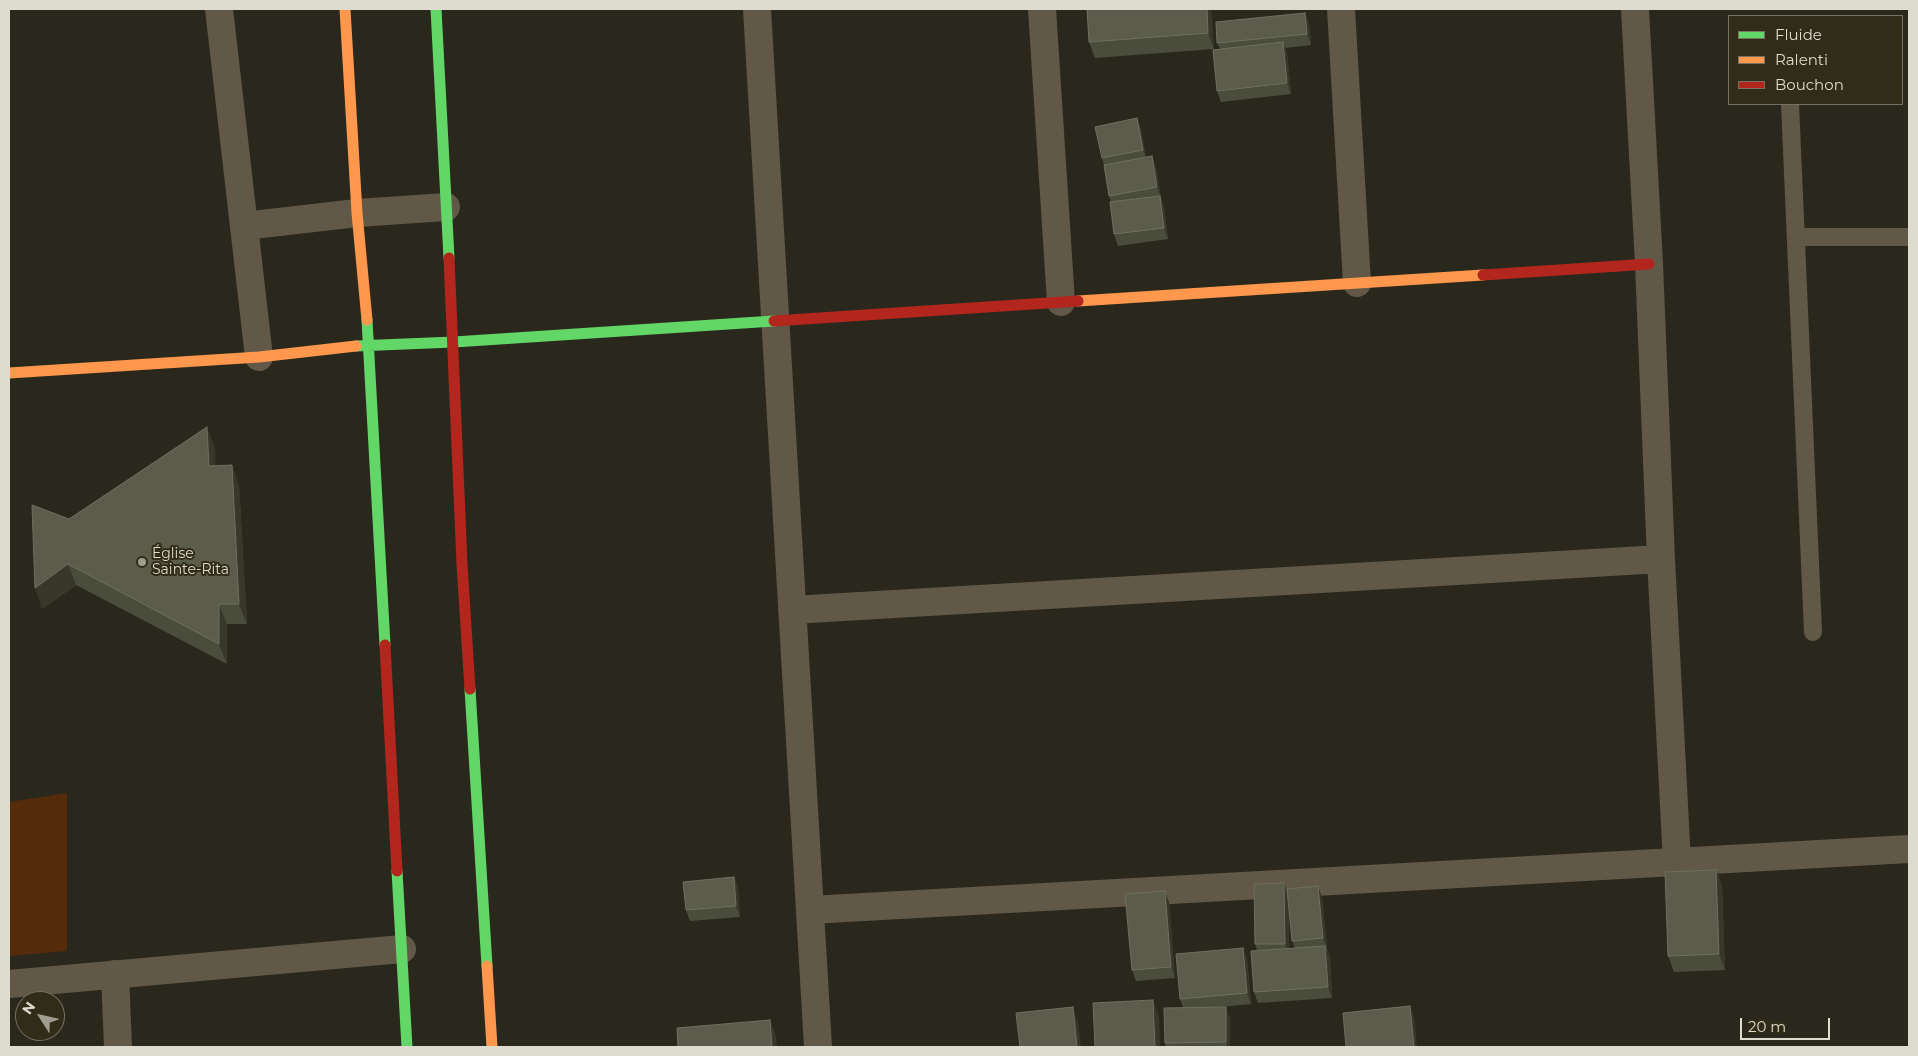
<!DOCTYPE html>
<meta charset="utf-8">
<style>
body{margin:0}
#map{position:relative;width:1918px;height:1056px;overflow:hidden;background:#2a281d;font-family:Montserrat,sans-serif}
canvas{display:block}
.frame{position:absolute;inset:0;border:10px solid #dedccf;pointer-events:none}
.legend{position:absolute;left:1728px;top:15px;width:175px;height:90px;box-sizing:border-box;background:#302c17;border:1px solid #767261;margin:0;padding:6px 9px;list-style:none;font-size:15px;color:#dedccf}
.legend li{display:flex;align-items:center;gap:10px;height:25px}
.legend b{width:25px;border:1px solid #767261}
.north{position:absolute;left:15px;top:991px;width:50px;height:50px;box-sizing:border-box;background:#302c17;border:1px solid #767261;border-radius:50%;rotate:305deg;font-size:14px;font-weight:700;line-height:20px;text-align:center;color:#dedccf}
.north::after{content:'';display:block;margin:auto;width:18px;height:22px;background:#9f9d91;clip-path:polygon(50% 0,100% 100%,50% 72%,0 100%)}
.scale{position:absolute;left:1740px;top:1018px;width:90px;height:22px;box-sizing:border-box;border:2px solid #dedccf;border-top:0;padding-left:6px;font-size:15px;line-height:18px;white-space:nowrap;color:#dedccf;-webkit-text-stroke:4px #302c17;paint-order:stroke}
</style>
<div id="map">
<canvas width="1918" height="1056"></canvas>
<div class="frame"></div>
<ul class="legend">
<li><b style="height:6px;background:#63d668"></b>Fluide</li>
<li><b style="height:6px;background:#ff974d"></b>Ralenti</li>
<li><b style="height:6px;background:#b3261e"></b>Bouchon</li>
</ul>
<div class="north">N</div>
<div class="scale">20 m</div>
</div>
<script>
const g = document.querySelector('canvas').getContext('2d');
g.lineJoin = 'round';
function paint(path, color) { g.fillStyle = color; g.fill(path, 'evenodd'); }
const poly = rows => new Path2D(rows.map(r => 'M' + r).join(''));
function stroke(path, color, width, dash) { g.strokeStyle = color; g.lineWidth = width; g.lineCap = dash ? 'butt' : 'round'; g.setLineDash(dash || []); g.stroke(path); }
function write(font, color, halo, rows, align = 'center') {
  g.font = font + ' Montserrat,sans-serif'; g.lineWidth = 4; g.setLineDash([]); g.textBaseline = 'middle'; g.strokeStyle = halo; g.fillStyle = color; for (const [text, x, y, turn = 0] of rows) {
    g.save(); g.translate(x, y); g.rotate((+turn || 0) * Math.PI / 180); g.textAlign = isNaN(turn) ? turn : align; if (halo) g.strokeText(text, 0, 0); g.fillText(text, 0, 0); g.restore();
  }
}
paint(poly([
 [67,793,67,951,9,956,9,802]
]), '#542b0b');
stroke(poly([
 [1790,104,1813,632],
 [1796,237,1909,237]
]), '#615848', 18);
stroke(poly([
 [219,9,259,357],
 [757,9,818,1047],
 [1042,9,1061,302],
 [1341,9,1357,283],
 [1635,9,1649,264,1661,559,1677,862],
 [244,226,357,213,446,207],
 [792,610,1661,559],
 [810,910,1909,849],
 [115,974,118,1047],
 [9,984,402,949]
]), '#615848', 28);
stroke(poly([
 [436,9,449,258],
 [367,320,385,645],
 [356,346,454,342,774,321],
 [470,689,487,966],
 [397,871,407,1047]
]), '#63d668', 11);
stroke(poly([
 [345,9,357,213,367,320],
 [1078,301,1483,275],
 [9,373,259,357,356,346],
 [487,966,492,1047]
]), '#ff974d', 11);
stroke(poly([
 [449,258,462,564,470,689],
 [1483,275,1649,264],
 [774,321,1078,301],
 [385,645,397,871]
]), '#b3261e', 11);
paint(poly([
 [1087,9,1211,9,1214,49,1095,58,1089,42],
 [1305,13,1309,24,1311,45,1285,48,1287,53,1291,94,1221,102,1217,91,1220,49,1217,43],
 [1137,118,1141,130,1146,157,1152,156,1156,167,1161,198,1164,207,1168,239,1118,246,1114,234,1111,202,1109,196,1104,165,1102,158],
 [215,448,215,466,239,485,247,624,227,624,227,664,76,585,42,609,69,519],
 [1716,870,1722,886,1725,970,1674,972,1668,956],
 [734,877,738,888,740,917,690,921,686,910],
 [1284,883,1288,893,1322,897,1327,949,1330,957,1332,998,1258,1003,1254,992,1257,950,1255,944],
 [1288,897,1292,941,1295,948,1289,948],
 [1169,902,1175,978,1136,981,1132,970],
 [1243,948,1247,959,1251,1004,1219,1007,1230,1018,1230,1047,1166,1047,1165,1043,1183,1007,1180,999]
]), '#4b4d3c');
paint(poly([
 [1207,9,1211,9,1214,49,1208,33],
 [1305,13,1309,24,1311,45,1307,34],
 [1283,42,1287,53,1291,94,1287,83],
 [1137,118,1141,130,1147,161,1143,150],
 [1152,156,1156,167,1161,198,1157,187],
 [1160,196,1164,207,1168,239,1164,228],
 [207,427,215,448,216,487,209,466],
 [232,465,239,485,247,624,239,604],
 [68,564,76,585,42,609,35,588],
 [219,604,227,624,227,664,219,644],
 [1716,870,1722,886,1725,970,1719,954],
 [734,877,738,888,740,917,736,906],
 [1284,883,1288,894,1289,955,1285,944],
 [1318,886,1322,897,1327,949,1323,938],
 [1165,891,1169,902,1175,978,1171,967],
 [1325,946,1330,957,1332,998,1328,987],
 [1243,948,1247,959,1251,1004,1247,993],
 [1153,1000,1159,1016,1160,1047,1155,1047],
 [1410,1006,1414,1017,1417,1047,1414,1047],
 [1073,1007,1078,1023,1081,1047,1077,1047],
 [1226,1007,1230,1018,1230,1047,1228,1047,1226,1042],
 [770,1020,776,1036,777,1047,772,1047]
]), '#373829');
const building = poly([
 [1087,9,1207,9,1208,33,1089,42,1087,9],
 [1305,13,1307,34,1217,43,1216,22,1305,13],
 [1283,42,1287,83,1217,91,1213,50,1283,42],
 [1137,118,1143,150,1102,158,1095,127,1137,118],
 [1152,156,1157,187,1109,196,1104,165,1152,156],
 [1160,196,1164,228,1114,234,1110,202,1160,196],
 [207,427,209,466,232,465,239,604,219,604,219,644,68,564,35,588,32,505,69,519,207,427],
 [1716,870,1719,954,1668,956,1665,872,1716,870],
 [734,877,736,906,686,910,683,882,734,877],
 [1284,883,1285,944,1255,944,1254,884,1284,883],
 [1318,886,1323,938,1292,941,1287,889,1318,886],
 [1165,891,1171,967,1132,970,1125,894,1165,891],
 [1325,946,1328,987,1254,992,1251,951,1325,946],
 [1243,948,1247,993,1180,999,1176,954,1243,948],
 [1153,1000,1155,1047,1095,1047,1093,1003,1153,1000],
 [1410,1006,1414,1047,1346,1047,1343,1013,1410,1006],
 [1073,1007,1077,1047,1020,1047,1016,1013,1073,1007],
 [1226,1007,1226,1042,1165,1043,1164,1008,1226,1007],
 [770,1020,772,1047,678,1047,677,1028,770,1020]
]);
paint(building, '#5b5c4c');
stroke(building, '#6f7060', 1);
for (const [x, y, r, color] of [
 [142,562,5,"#9f9d91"]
]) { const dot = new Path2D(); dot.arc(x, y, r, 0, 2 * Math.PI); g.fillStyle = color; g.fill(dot); stroke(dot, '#302c17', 2); }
write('14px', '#dedccf', '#302c17', [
 ["Église",152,554],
 ["Sainte-Rita",152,570]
], 'left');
</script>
